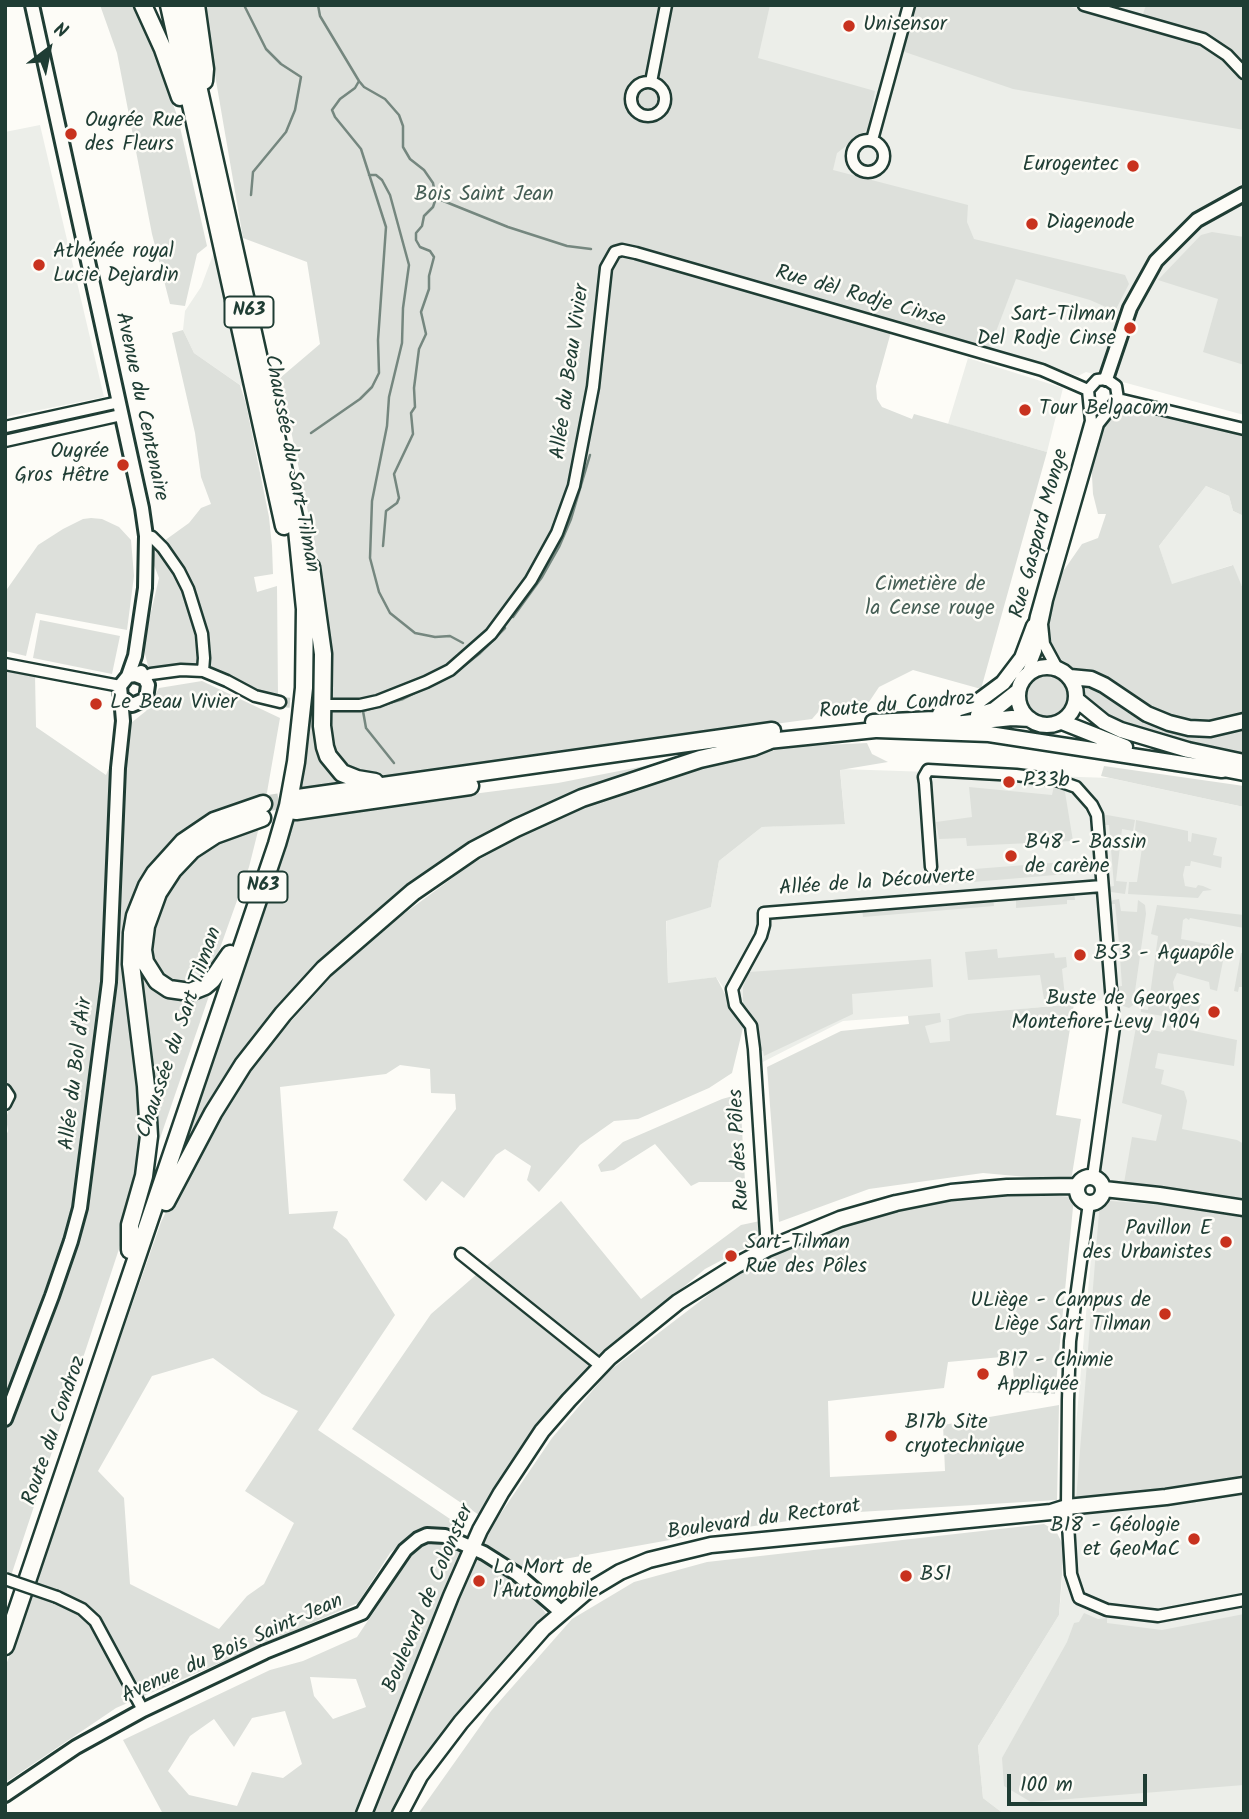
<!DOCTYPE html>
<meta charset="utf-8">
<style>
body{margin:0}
#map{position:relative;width:1249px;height:1819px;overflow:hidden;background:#fdfcf7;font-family:Kalam,sans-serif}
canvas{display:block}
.frame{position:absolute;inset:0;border:7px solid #1f3d34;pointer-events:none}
.north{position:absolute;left:14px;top:14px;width:70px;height:70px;-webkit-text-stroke:5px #fdfcf7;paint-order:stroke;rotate:32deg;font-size:19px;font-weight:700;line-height:28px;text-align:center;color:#1f3d34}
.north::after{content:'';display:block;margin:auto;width:24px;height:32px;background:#1f3d34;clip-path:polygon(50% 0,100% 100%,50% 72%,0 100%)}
.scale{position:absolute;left:1007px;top:1774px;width:140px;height:32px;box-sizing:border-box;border:4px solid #1f3d34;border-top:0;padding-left:9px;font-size:21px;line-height:24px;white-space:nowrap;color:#1f3d34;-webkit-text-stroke:5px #fdfcf7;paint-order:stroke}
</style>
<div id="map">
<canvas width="1249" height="1819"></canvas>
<div class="frame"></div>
<div class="north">N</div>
<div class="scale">100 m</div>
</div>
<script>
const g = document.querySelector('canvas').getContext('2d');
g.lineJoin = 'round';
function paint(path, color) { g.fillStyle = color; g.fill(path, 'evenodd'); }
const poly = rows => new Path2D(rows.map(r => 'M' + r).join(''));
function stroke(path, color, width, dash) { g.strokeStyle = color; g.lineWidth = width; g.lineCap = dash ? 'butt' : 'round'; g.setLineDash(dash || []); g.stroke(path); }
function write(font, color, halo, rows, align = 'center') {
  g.font = font + ' Kalam,sans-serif'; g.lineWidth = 5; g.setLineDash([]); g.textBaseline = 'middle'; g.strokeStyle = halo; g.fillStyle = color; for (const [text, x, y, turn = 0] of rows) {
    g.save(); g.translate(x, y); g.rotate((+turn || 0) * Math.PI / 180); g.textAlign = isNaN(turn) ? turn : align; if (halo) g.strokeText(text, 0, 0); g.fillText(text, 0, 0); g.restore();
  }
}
paint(poly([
 [392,5,1146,5,1145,9,1244,63,1244,415,1086,372,1078,376,989,350],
 [40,125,104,397,5,417,5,132],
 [214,252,246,389,194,353,183,330,185,311,201,287],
 [968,358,1063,388,1047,452,948,424],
 [1206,486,1229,496,1233,511,1244,516,1244,591,1232,565,1172,585,1159,546],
 [840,769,1110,778,1244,807,1244,1814,1004,1814,983,1798,978,1746,1059,1615,1113,1012,1112,999,988,1013,917,1080,908,1016,843,1021,755,1066,751,1026,716,977,668,984,666,913,711,907,719,861,762,827,845,823]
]), '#eceee9');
paint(poly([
 [100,5,132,5,148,35,178,118,207,246,197,254,185,306,170,304,152,234,117,53],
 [203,5,770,5,758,58,875,91,868,129,837,153,833,170,968,205,967,222,974,239,1125,275,1129,284,1115,311,1090,300,1016,279,989,350,894,321,876,386,877,399,882,407,912,419,914,414,1047,452,981,689,913,670,879,687,869,702,819,711,812,719,373,778,348,770,331,748,327,645,314,541,280,378,320,344,307,262,243,238],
 [915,5,1063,5,1139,26,1146,5,1244,5,1244,130,1013,89,902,51],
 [1212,232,1244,237,1244,365,1203,352,1218,299,1158,280,1201,235],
 [183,330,194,353,240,385,246,404,269,517,272,546,273,574,254,577,257,592,277,586,278,696,267,696,244,687,217,671,199,668,151,672,148,666,143,646,159,578,152,560,157,549,171,554,164,541,189,523,201,508,211,504,201,477,195,433,172,333],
 [1125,409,1189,420,1244,436,1244,516,1233,511,1229,496,1206,486,1159,546,1172,584,1233,565,1244,591,1244,757,1192,747,1110,721,1087,703,1075,672,1053,653,1046,643,1045,622,1055,583,1082,544,1098,538,1106,514,1098,514,1093,494,1091,458,1100,427,1113,411],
 [91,518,102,519,119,527,131,540,134,576,127,630,36,613,26,656,5,651,5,592,38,545,63,529,83,519],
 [312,619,319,658,317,727,353,783,300,794,311,698],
 [40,620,120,636,112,674,33,658],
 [5,669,35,675,36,727,106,775,126,727,146,711,159,688,202,681,280,718,266,798,226,811,130,921,144,1114,140,1176,118,1252,5,1594,5,1138,8,1131,6,1118,13,1097,5,1086],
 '1027 696a20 20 0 1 1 40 0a20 20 0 1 1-40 0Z',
 [867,743,872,754,888,762,840,770,845,824,762,827,719,861,711,907,666,921,668,983,716,977,743,1028,732,1073,709,1088,638,1119,614,1121,580,1145,539,1192,527,1180,531,1166,505,1149,496,1155,464,1198,442,1181,426,1201,403,1180,456,1109,455,1094,431,1093,430,1069,400,1065,386,1074,280,1087,289,1214,338,1211,333,1228,347,1239,395,1315,318,1430,462,1527,456,1533,430,1529,408,1537,390,1553,358,1603,116,1708,5,1783,5,1668,161,1222,184,1175,233,1093,267,1048,341,966,378,933,470,865,534,828,588,802,647,778,764,748],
 [213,1358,262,1394,298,1411,245,1491,294,1523,264,1584,247,1596,219,1629,130,1584,124,1498,98,1471,152,1376],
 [655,764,586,787,525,814,472,846,378,912,323,959,259,1028,229,1070,188,1143,184,1140,294,817,558,783],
 [1104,766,1244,786,1244,807,1101,776],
 [1054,786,1064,786,1073,841,967,846,966,838,939,839,936,822,972,817,969,787,1052,795],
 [1107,815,1135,820,1133,831,1122,829,1116,881,1127,882,1125,894,1111,892,1107,887,1114,886,1109,825,1102,825,1099,816],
 [1136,820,1188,831,1188,841,1191,842,1192,833,1217,838,1213,855,1222,857,1221,868,1191,861,1190,866,1185,866,1183,875,1185,886,1196,888,1198,885,1203,886,1212,890,1203,891,1198,898,1128,894,1129,882,1137,882,1144,834,1135,831],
 [260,823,249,867,214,965,204,979,186,986,168,982,155,970,149,955,149,939,163,895,196,853,228,834],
 [1089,860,1091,872,937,885,936,872],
 [1074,891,1075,900,1067,900,1067,904,1016,908,1016,897],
 [993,898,994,906,863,917,862,908],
 [1119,899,1121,911,1137,912,1138,900,1145,905,1146,914,1133,1005,1129,1008,1117,1004,1115,987,1122,986,1119,943,1115,904,1109,904,1113,900],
 [1157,905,1244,915,1244,928,1190,918,1189,920,1186,918,1183,920,1181,939,1228,948,1227,952,1225,951,1217,991,1210,989,1209,982,1177,973,1173,982,1175,996,1181,997,1181,1002,1201,1004,1194,1022,1141,1012,1141,1009,1148,1010,1158,936,1151,934],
 [997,949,998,958,1054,953,1055,958,1066,957,1067,967,1062,969,1065,997,1044,999,1040,975,968,980,965,952],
 [1241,953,1244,953,1244,987,1239,987,1238,992,1234,991],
 [931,959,933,987,852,994,853,1014,764,1056,763,1051,755,1051,756,1022,743,1007,743,987,749,972],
 [138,960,145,976,211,990,155,1153,157,1127,153,1069],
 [1074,1004,1056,1115,1081,1119,1071,1181,983,1173,869,1189,779,1222,767,1067,841,1031,909,1024,908,1016,940,1013,941,1022,925,1026,930,1043,950,1041,949,1020,946,1020,967,1014],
 [1165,1025,1237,1040,1234,1066,1158,1053,1155,1068,1164,1070,1161,1084,1184,1091,1187,1101,1182,1129,1237,1140,1244,1144,1244,1200,1124,1183,1132,1137,1156,1141,1162,1115,1122,1103,1136,1027,1163,1032],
 [740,1094,745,1182,699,1182,691,1186,655,1144,614,1170,601,1172,598,1165,623,1142,722,1099],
 [995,1191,1074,1197,1055,1394,1015,1392,1012,1356,948,1362,944,1388,828,1401,830,1477,945,1471,943,1425,1059,1405,1057,1500,842,1513,714,1532,520,1567,482,1541,552,1438,609,1371,767,1250,876,1210],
 [1100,1200,1241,1212,1244,1216,1244,1485,1076,1500],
 [561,1201,641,1299,741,1225,760,1221,763,1244,741,1250,705,1269,609,1350,535,1425,479,1515,352,1429,431,1314],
 [1044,1524,1056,1531,1064,1547,1059,1615,978,1746,983,1798,1004,1814,418,1814,491,1711,572,1619,634,1582,707,1562],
 [445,1539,462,1548,437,1613,473,1553,513,1578,532,1595,548,1616,426,1756,411,1776,390,1814,163,1814,123,1740,270,1670,303,1661,357,1637,419,1544],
 [310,1677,356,1679,366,1707,333,1719,314,1696],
 [285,1711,302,1764,283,1778,252,1772,237,1806,189,1795,168,1771,190,1736,214,1719,234,1747,252,1718],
 [1084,1613,1098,1619,1107,1618,1107,1623,1162,1630,1244,1614,1244,1785,1031,1802,1004,1786,1002,1758,1067,1642,1074,1623,1079,1622]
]), '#dde0db');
stroke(poly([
 [244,5,266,49,281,64,301,77,295,110,286,132,253,172,251,195],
 [318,5,320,16,359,81,364,87,385,99,399,115,403,126,403,147,410,159,424,170,433,183,436,198,433,207,424,216,422,226,416,233,416,240,420,247,430,251,434,257,429,276,429,289,421,312,426,334,419,349,414,388,415,407,411,413,413,434,394,474,399,498,397,503,386,511,383,546],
 [369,175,376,175,382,180,390,195,409,265,403,308,402,343,389,397,387,426,372,501,370,558,379,592,390,613,415,633,435,637,450,636,463,643],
 [436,198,508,227,567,246,591,249],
 [311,433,360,399,372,387,379,373,378,340,386,227,361,149,335,117,332,110,340,99,355,88,359,81],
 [513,617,542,577,559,547,571,519,590,455],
 [394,763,366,728,363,711,403,699,455,673,479,654,505,628]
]), '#75877f', 2.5);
stroke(poly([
 [280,702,326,705]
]), '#d1d6d0', 10, [10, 5]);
stroke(poly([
 [263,804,298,798]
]), '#d1d6d0', 16, [16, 8]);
const minor = poly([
 [1084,5,1203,39,1227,55,1244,73],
 '631 99a17 17 0 1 1 34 0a17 17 0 1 1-34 0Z',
 [651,82,666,5],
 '852 156a16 16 0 1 1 32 0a16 16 0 1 1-32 0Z',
 [872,140,909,5],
 [1118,399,1244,429],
 [5,427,119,402],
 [5,441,121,415],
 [146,536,152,537,163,548,179,571,188,589,202,634,204,658,203,671],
 [5,664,120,686],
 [1027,674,1036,651,1034,626,1036,616,1091,421,1088,390,1097,380,1106,379,1116,386,1118,399,1098,424,1047,600,1042,624,1044,644,1057,668],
 [143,678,151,674,181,670,203,671,227,681,255,696,280,702],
 [330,705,360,705,378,701,426,682,450,670,491,634,531,580,557,533,574,486,593,387,606,268,615,252,622,250,636,253,1042,370,1088,390],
 [931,867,925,783,924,777,928,770,1016,775,1056,780,1076,787,1092,805,1097,815,1114,1027,1093,1177],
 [5,1090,9,1096,5,1104],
 [1089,1203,1070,1341,1068,1400,1067,1507,1071,1574,1079,1598,1107,1610,1158,1616,1244,1600],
 [767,1249,754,1049,751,1026,735,1005,732,989,761,936,764,925,764,913,1102,886],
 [461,1254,601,1366],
 [57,1597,82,1609,95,1621,143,1710]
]);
const tertiary = poly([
 [32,5,142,508,146,536,145,588,135,656,128,676],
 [1106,379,1130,308,1156,261,1197,220,1244,194],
 [120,696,132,705,146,699,148,685,141,672],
 [5,1419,52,1296,71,1241,80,1208,109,982,118,768,123,721,120,686,128,676,135,675,143,678],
 [5,1795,76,1747,143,1710,265,1652,362,1613,405,1550,418,1539,427,1535,445,1536,484,1553,517,1574,561,1612]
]);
const secondary = poly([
 '1018 696a29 29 0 1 1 58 0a29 29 0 1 1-58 0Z',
 [1070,677,1091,679,1104,685,1147,714,1169,723,1189,728,1210,729,1244,721],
 [1077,700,1104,722,1121,730,1188,750,1244,762],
 [940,714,976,703,1003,683,1022,658,1034,626],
 [978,715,994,710,1018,691],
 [873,722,954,718],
 [1062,722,1125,747],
 [944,725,1012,718,1030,719],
 [877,730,989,734,1222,770],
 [768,741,885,729],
 [1213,767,1244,773],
 '1077 1190a13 13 0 1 1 26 0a13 13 0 1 1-26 0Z',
 [1104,1189,1159,1195,1244,1208],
 [364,1814,451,1596,480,1530,501,1493,542,1431,569,1400,610,1357,678,1302,737,1265,767,1249,840,1219,896,1203,951,1192,1007,1187,1077,1186],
 [400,1814,420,1776,461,1722,543,1629,585,1593,620,1572,649,1560,711,1545,1051,1512,1067,1507,1166,1497,1244,1485]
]);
const trunk = poly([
 [143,5,163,49,180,97],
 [169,5,284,526],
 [196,5,205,69,204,81],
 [311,567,323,654,322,726,325,747,328,756,342,773,357,779,375,782],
 [298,798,772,731],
 [296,811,470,786],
 [230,954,212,980,205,986,190,992,169,989,157,981,145,962,143,950,146,926,158,893,173,870,192,850,215,835,262,818],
 [166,1202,213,1113,243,1065,283,1014,324,969,413,892,474,850,516,828,582,798,700,759,753,747,768,741],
 [130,1250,130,1225,144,1176,149,1136,146,1086,131,964,132,933,135,916,147,886,155,873,183,842,214,821,263,804],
 [5,1646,277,844,288,806,296,762,304,688,305,609,297,530,180,5]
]);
stroke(minor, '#1f3d34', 15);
stroke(tertiary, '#1f3d34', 18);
stroke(secondary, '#1f3d34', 19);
stroke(trunk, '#1f3d34', 21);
stroke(minor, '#fdfcf7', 10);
stroke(tertiary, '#fdfcf7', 12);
stroke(secondary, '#fdfcf7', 14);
stroke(trunk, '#fdfcf7', 16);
const minorBridge = poly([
 [5,1579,57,1597]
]);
stroke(minorBridge, '#1f3d34', 15, []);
stroke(minorBridge, '#fdfcf7', 10);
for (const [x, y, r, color] of [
 [849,26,7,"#c8321e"],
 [71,134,7,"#c8321e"],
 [1133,166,7,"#c8321e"],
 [1032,224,7,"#c8321e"],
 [39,265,7,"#c8321e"],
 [1130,328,7,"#c8321e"],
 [1025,410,7,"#c8321e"],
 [123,465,7,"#c8321e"],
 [96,704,7,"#c8321e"],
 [1009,782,7,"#c8321e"],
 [1011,856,7,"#c8321e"],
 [1080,955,7,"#c8321e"],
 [1214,1012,7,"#c8321e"],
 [1226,1242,7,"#c8321e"],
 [731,1256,7,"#c8321e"],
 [1165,1314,7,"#c8321e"],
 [983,1374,7,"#c8321e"],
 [891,1436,7,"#c8321e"],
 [1194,1539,7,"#c8321e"],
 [906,1576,7,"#c8321e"],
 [479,1581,7,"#c8321e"]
]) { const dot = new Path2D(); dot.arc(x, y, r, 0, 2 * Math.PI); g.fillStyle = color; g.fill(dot); stroke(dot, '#fdfcf7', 2.5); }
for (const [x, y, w] of [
 [249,312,49],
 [263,887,49]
]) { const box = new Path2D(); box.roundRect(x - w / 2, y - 15.5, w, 31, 5); g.fillStyle = '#fdfcf7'; g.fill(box); stroke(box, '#1f3d34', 2); }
write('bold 19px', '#1f3d34', null, [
 ["N63",249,312],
 ["N63",263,887]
]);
write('21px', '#1f3d34', '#fdfcf7', [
 ["Unisensor",863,26],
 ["Ougrée Rue",85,122],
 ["des Fleurs",85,146],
 ["Eurogentec",1119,166,"right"],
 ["Diagenode",1046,224],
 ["Athénée royal",53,253],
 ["Lucie Dejardin",53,277],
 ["Sart-Tilman",1116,316,"right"],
 ["Del Rodje Cinse",1116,340,"right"],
 ["Tour Belgacom",1039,410],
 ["Ougrée",109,453,"right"],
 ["Gros Hêtre",109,477,"right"],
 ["Le Beau Vivier",110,704],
 ["P33b",1023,782],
 ["B48 - Bassin",1025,844],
 ["de carène",1025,868],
 ["B53 - Aquapôle",1094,955],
 ["Buste de Georges",1200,1000,"right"],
 ["Montefiore-Levy 1904",1200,1024,"right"],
 ["Pavillon E",1212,1230,"right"],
 ["des Urbanistes",1212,1254,"right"],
 ["Sart-Tilman",745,1244],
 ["Rue des Pôles",745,1268],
 ["ULiège - Campus de",1151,1302,"right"],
 ["Liège Sart Tilman",1151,1326,"right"],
 ["B17 - Chimie",997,1362],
 ["Appliquée",997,1386],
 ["B17b Site",905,1424],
 ["cryotechnique",905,1448],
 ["B18 - Géologie",1180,1527,"right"],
 ["et GeoMaC",1180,1551,"right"],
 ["La Mort de",493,1569],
 ["l'Automobile",493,1593],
 ["B51",920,1576]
], 'left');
write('21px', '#455e55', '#fdfcf7', [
 ["Bois Saint Jean",484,196],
 ["Cimetière de",930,586],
 ["la Cense rouge",930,610]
]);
write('21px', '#1f3d34', '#fdfcf7', [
 ["Rue dèl Rodje Cinse",860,298,16],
 ["Allée du Beau Vivier",572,372,-82],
 ["Avenue du Centenaire",140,407,78],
 ["Chaussée du Sart Tilman",290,464,79],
 ["Rue Gaspard Monge",1041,534,-75],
 ["Route du Condroz",897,707,-5],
 ["Allée de la Découverte",877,884,-4],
 ["Chaussée du Sart Tilman",181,1033,-71],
 ["Allée du Bol d'Air",78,1074,-83],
 ["Rue des Pôles",741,1150,-93],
 ["Route du Condroz",56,1431,-71],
 ["Boulevard du Rectorat",764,1521,-8],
 ["Boulevard de Colonster",430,1599,-67],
 ["Avenue du Bois Saint-Jean",233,1650,-24]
]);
</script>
